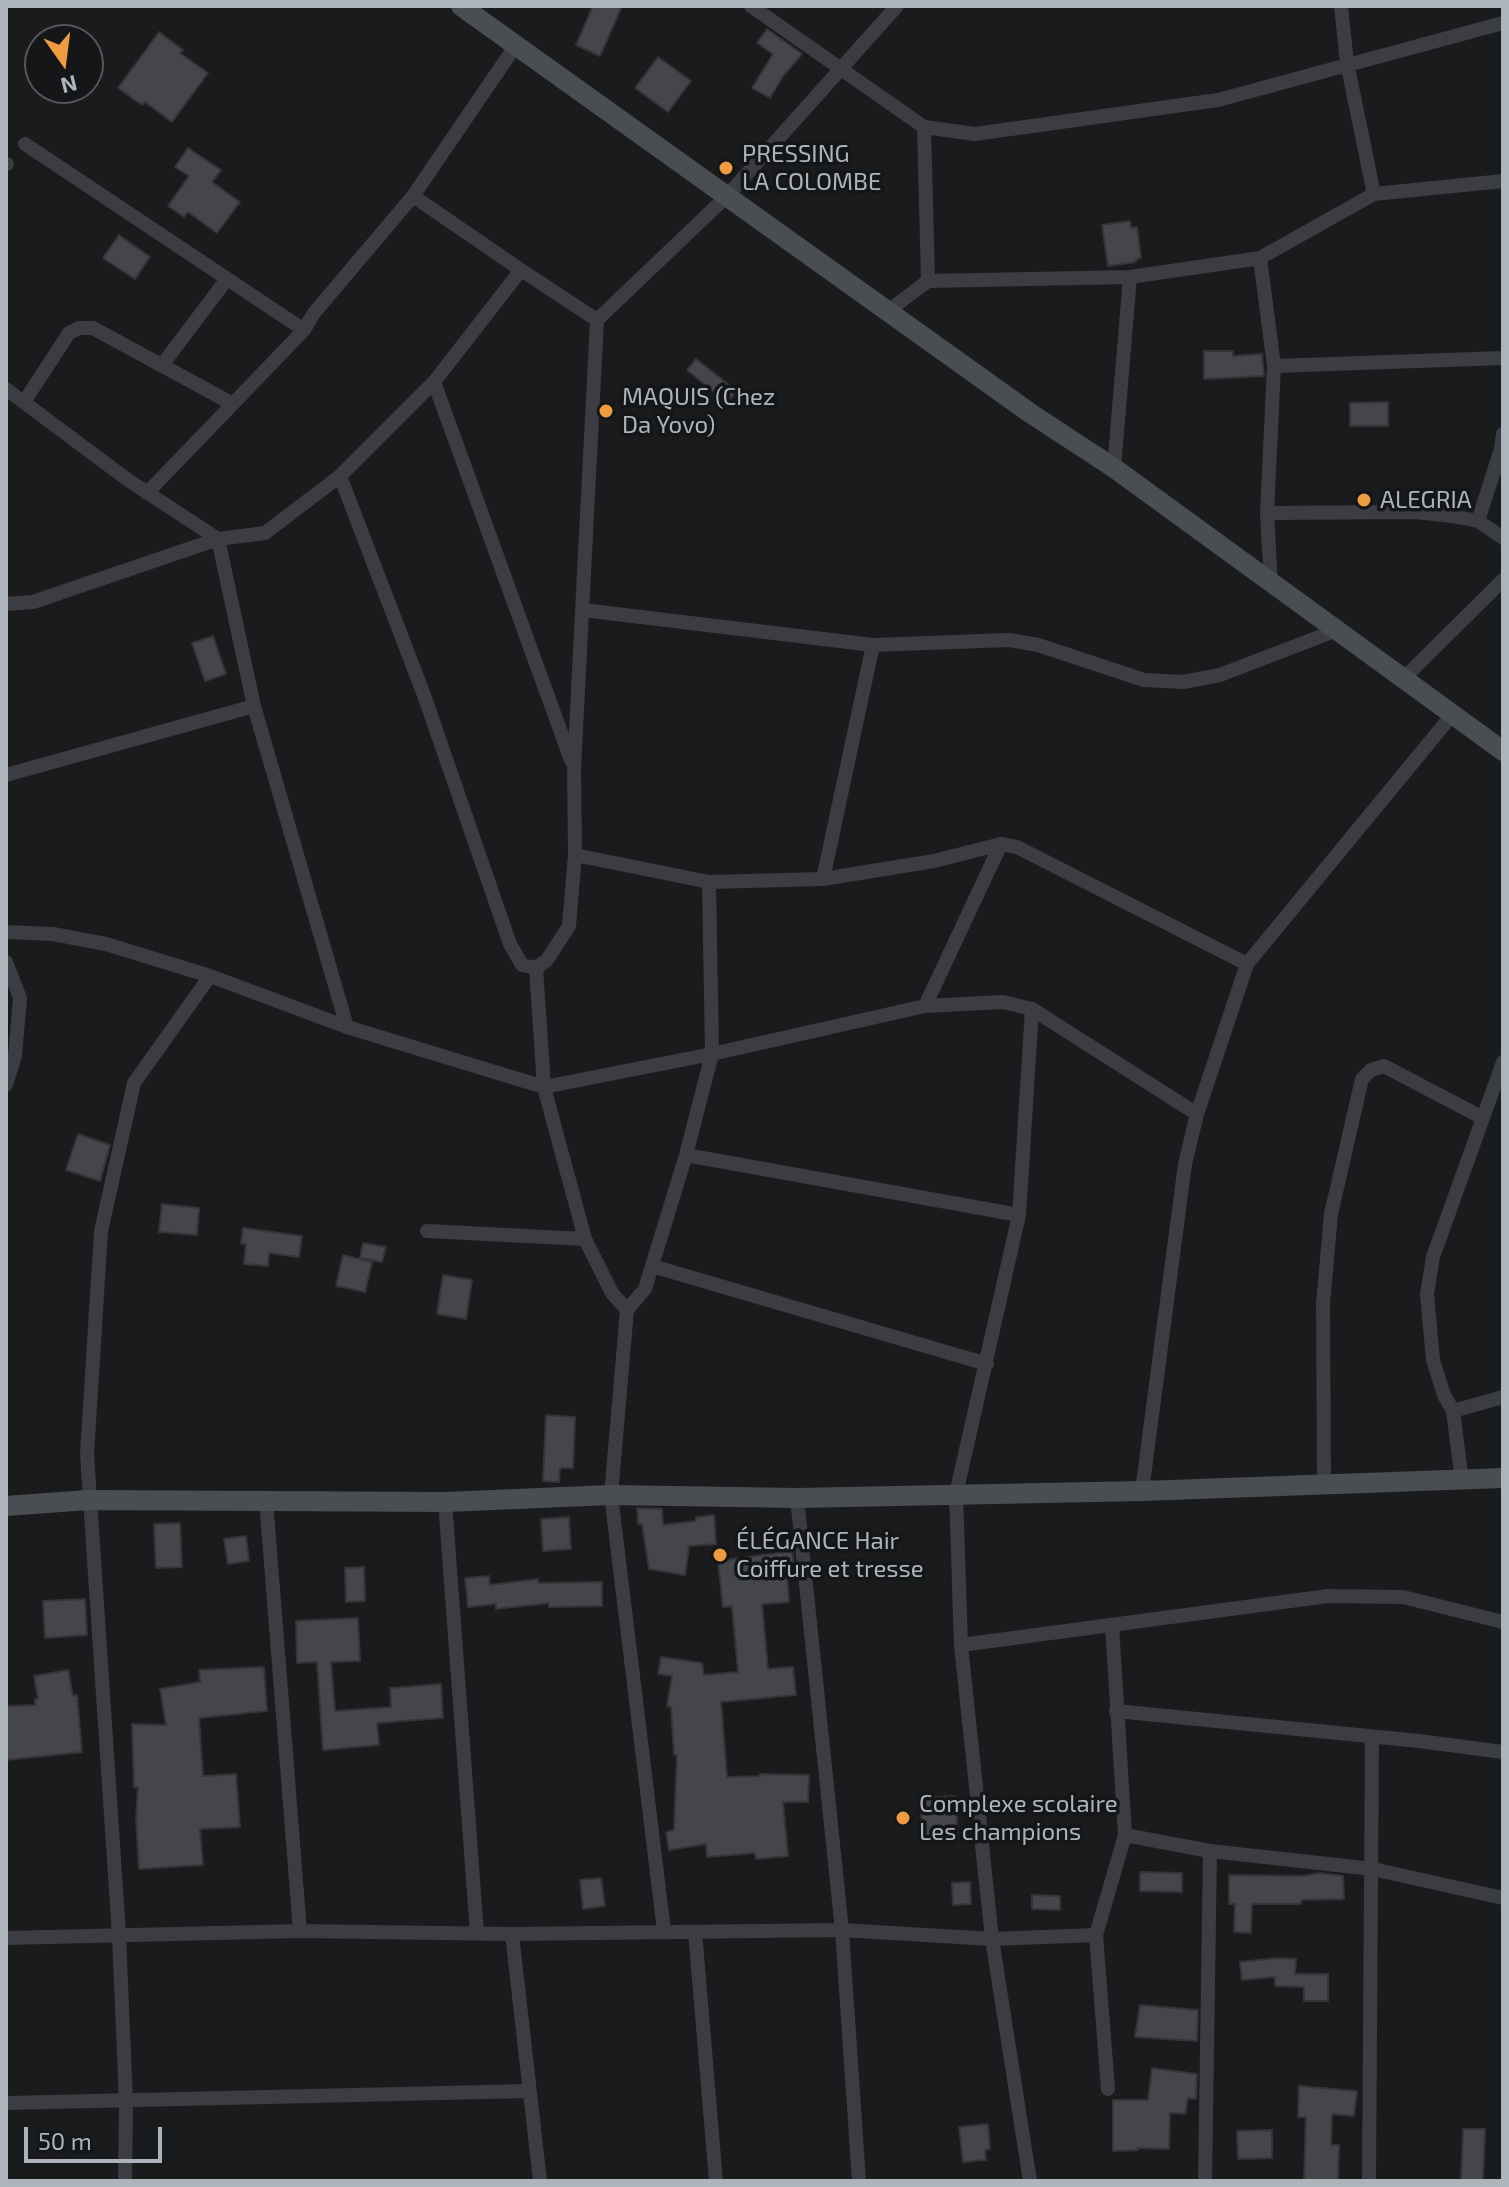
<!DOCTYPE html>
<meta charset="utf-8">
<style>
body{margin:0}
#map{position:relative;width:1509px;height:2187px;overflow:hidden;background:#1a1b1d;font-family:"Exo 2",sans-serif}
canvas{display:block}
.frame{position:absolute;inset:0;border:8px solid #adb4bc;pointer-events:none}
.north{position:absolute;left:24px;top:24px;width:80px;height:80px;box-sizing:border-box;background:#151618;border:2px solid #52555a;border-radius:50%;rotate:166deg;font-size:22px;font-weight:700;line-height:32px;text-align:center;color:#adb4bc}
.north::after{content:'';display:block;margin:auto;width:28px;height:36px;background:#ef9b40;clip-path:polygon(50% 0,100% 100%,50% 72%,0 100%)}
.scale{position:absolute;left:24px;top:2127px;width:138px;height:36px;box-sizing:border-box;border:4px solid #adb4bc;border-top:0;padding-left:10px;font-size:24px;line-height:28px;white-space:nowrap;color:#adb4bc;-webkit-text-stroke:6px #151618;paint-order:stroke}
</style>
<div id="map">
<canvas width="1509" height="2187"></canvas>
<div class="frame"></div>
<div class="north">N</div>
<div class="scale">50 m</div>
</div>
<script>
const g = document.querySelector('canvas').getContext('2d');
g.lineJoin = 'round';
function paint(path, color) { g.fillStyle = color; g.fill(path, 'evenodd'); }
const poly = rows => new Path2D(rows.map(r => 'M' + r).join(''));
function stroke(path, color, width, dash) { g.strokeStyle = color; g.lineWidth = width; g.lineCap = dash ? 'butt' : 'round'; g.setLineDash(dash || []); g.stroke(path); }
function write(font, color, halo, rows, align = 'center') {
  g.font = font + ' "Exo 2",sans-serif'; g.lineWidth = 7; g.setLineDash([]); g.textBaseline = 'middle'; g.strokeStyle = halo; g.fillStyle = color; for (const [text, x, y, turn = 0] of rows) {
    g.save(); g.translate(x, y); g.rotate((+turn || 0) * Math.PI / 180); g.textAlign = isNaN(turn) ? turn : align; if (halo) g.strokeText(text, 0, 0); g.fillText(text, 0, 0); g.restore();
  }
}
const building = poly([
 [593,6,622,6,600,56,576,45,593,6],
 [767,29,802,54,783,76,770,98,752,88,773,54,757,43,767,29],
 [159,32,183,50,180,53,208,73,172,122,145,102,142,105,118,88,159,32],
 [658,57,691,81,668,112,635,88,658,57],
 [188,148,221,170,212,182,240,202,217,233,188,212,184,217,168,206,189,176,175,167,188,148],
 [1130,221,1131,228,1137,227,1141,258,1136,259,1136,262,1108,266,1102,225,1130,221],
 [119,235,150,257,135,279,103,258,119,235],
 [1204,351,1233,351,1233,356,1262,354,1264,376,1204,379,1204,351],
 [696,359,737,391,727,403,687,370,696,359],
 [1388,402,1388,426,1350,426,1350,403,1388,402],
 [213,636,226,674,205,681,192,643,213,636],
 [78,1134,110,1145,100,1181,66,1170,78,1134],
 [162,1204,199,1208,197,1235,159,1232,162,1204],
 [243,1228,302,1236,299,1257,269,1253,268,1266,244,1264,246,1244,241,1244,243,1228],
 [363,1243,386,1247,382,1262,360,1258,363,1243],
 [343,1255,372,1262,365,1292,336,1286,343,1255],
 [443,1275,472,1280,466,1319,437,1314,443,1275],
 [546,1415,575,1417,573,1468,560,1468,559,1482,543,1481,546,1415],
 [637,1508,662,1509,663,1525,696,1521,696,1517,714,1515,716,1544,689,1546,685,1575,649,1569,642,1524,638,1524,637,1508],
 [569,1517,571,1549,543,1551,541,1519,569,1517],
 [180,1523,182,1567,156,1568,154,1524,180,1523],
 [246,1536,249,1561,228,1564,224,1539,246,1536],
 [792,1551,795,1575,787,1576,789,1602,762,1604,768,1669,793,1667,796,1695,721,1702,727,1777,760,1776,760,1774,809,1775,808,1802,783,1802,788,1856,756,1859,755,1853,707,1857,706,1844,669,1850,666,1832,674,1830,677,1755,674,1755,671,1707,667,1706,672,1676,658,1674,661,1657,702,1663,704,1675,738,1672,732,1606,723,1607,718,1561,792,1551],
 [364,1567,365,1601,346,1602,345,1568,364,1567],
 [489,1576,490,1585,538,1579,538,1583,602,1582,602,1606,549,1607,549,1603,496,1609,496,1604,468,1607,465,1578,489,1576],
 [85,1599,87,1635,45,1638,43,1601,85,1599],
 [358,1618,360,1661,331,1662,335,1711,391,1707,390,1688,441,1684,443,1718,377,1723,379,1745,323,1750,317,1662,297,1663,296,1621,358,1618],
 [264,1667,267,1711,199,1718,203,1776,236,1774,240,1827,200,1829,203,1865,139,1869,136,1819,138,1787,134,1787,132,1724,166,1725,160,1689,200,1682,199,1670,264,1667],
 [68,1670,73,1696,77,1695,82,1752,6,1760,6,1706,35,1705,35,1699,38,1699,34,1676,68,1670],
 [955,1796,958,1836,923,1839,920,1798,955,1796],
 [1140,1872,1182,1873,1182,1892,1140,1891,1140,1872],
 [1320,1873,1343,1876,1344,1899,1301,1900,1301,1904,1252,1904,1251,1933,1234,1932,1235,1904,1229,1904,1229,1875,1303,1876,1320,1873],
 [601,1878,605,1906,583,1909,580,1880,601,1878],
 [970,1882,971,1904,953,1905,952,1883,970,1882],
 [1032,1895,1060,1896,1060,1910,1032,1909,1032,1895],
 [1278,1958,1296,1959,1295,1974,1328,1974,1328,2001,1304,2001,1304,1987,1275,1986,1275,1977,1242,1980,1240,1962,1278,1958],
 [1140,2005,1198,2010,1197,2041,1135,2037,1140,2005],
 [1152,2068,1197,2074,1196,2099,1188,2098,1185,2114,1170,2113,1169,2149,1138,2148,1138,2150,1113,2151,1113,2100,1148,2100,1152,2068],
 [1299,2086,1357,2091,1354,2116,1332,2114,1331,2145,1339,2145,1338,2181,1304,2181,1306,2117,1298,2117,1299,2086],
 [988,2124,990,2149,985,2150,986,2160,963,2162,959,2127,988,2124],
 [1463,2129,1485,2129,1483,2181,1461,2181,1463,2129],
 [1272,2130,1272,2158,1238,2159,1237,2131,1272,2130]
]);
paint(building, '#45464a');
stroke(building, '#353539', 2);
stroke(poly([
 [751,6,924,127,975,134,1218,100,1503,23],
 [1341,6,1347,63,1374,194],
 [924,127,928,281],
 [25,144,304,330],
 [6,164,7,164],
 [413,196,521,270],
 [1260,258,1274,366,1267,513,1271,585],
 [888,311,928,281,1130,277,1260,258,1374,194,1503,181],
 [162,365,227,279],
 [1274,366,1503,358],
 [434,382,571,760],
 [6,389,128,480,218,539,254,706,347,1027],
 [24,402,69,333,79,328,93,328,231,403],
 [1114,468,1130,277],
 [340,476,424,695,510,944,522,965,536,968,547,960,569,926,575,855,574,768,597,320,727,196,897,6],
 [147,493,304,330,314,313,413,196,516,45],
 [1267,513,1416,512,1452,516,1478,521,1503,538],
 [1478,521,1501,449,1503,434],
 [6,604,33,602,218,539,265,533,340,476,434,382,521,270,597,320],
 [583,610,873,645,1009,640,1038,645,1144,680,1183,682,1220,675,1337,630],
 [1403,679,1503,580],
 [6,775,254,706],
 [575,855,709,882,823,879,934,861,1001,844,1017,847,1247,964],
 [823,879,873,645],
 [6,932,53,934,106,944,210,976,347,1027,544,1087,712,1054,925,1006,1003,1002,1032,1009,1197,1114],
 [6,962,20,998,15,1056,6,1085],
 [536,968,544,1087,585,1239,612,1293,627,1310,611,1495,664,1931],
 [925,1006,1001,844],
 [686,1155,1019,1215],
 [427,1231,585,1239],
 [652,1266,987,1364],
 [627,1310,645,1289,652,1266,686,1155,712,1054,709,882],
 [1453,1411,1503,1397],
 [1462,1481,1453,1411,1444,1395,1433,1360,1427,1294,1433,1257,1503,1062],
 [1324,1483,1323,1304,1331,1214,1362,1079,1371,1070,1384,1066,1483,1118],
 [1142,1491,1185,1164,1197,1114,1247,964,1452,715],
 [797,1498,842,1930,859,2181],
 [266,1500,300,1931],
 [445,1502,477,1933],
 [961,1645,1328,1596,1403,1597,1503,1622],
 [1116,1711,1419,1741,1503,1752],
 [1125,1835,1210,1851,1373,1869,1503,1898],
 [695,1932,716,2181],
 [512,1934,540,2181],
 [6,1938,300,1931,512,1934,842,1930,992,1939,1096,1935],
 [1108,2089,1096,1935,1125,1835,1112,1625],
 [6,2103,529,2091],
 [125,2181,126,2102,119,1935,87,1454,101,1231,134,1083,210,976],
 [1030,2181,992,1939,961,1645,956,1494,1019,1215,1032,1009],
 [1205,2181,1210,1851],
 [1369,2181,1372,1737]
]), '#3c3d42', 14);
stroke(poly([
 [461,6,1030,413,1114,468,1503,751],
 [6,1506,88,1500,445,1502,611,1495,797,1498,1142,1491,1503,1478]
]), '#4a4d52', 20);
for (const [x, y, r, color] of [
 [726,168,8,"#ef9b40"],
 [606,411,8,"#ef9b40"],
 [1364,500,8,"#ef9b40"],
 [720,1555,8,"#ef9b40"],
 [903,1818,8,"#ef9b40"]
]) { const dot = new Path2D(); dot.arc(x, y, r, 0, 2 * Math.PI); g.fillStyle = color; g.fill(dot); stroke(dot, '#151618', 3); }
write('24px', '#adb4bc', '#151618', [
 ["PRESSING",742,154],
 ["LA COLOMBE",742,182],
 ["MAQUIS (Chez",622,397],
 ["Da Yovo)",622,425],
 ["ALEGRIA",1380,500],
 ["ÉLÉGANCE Hair",736,1541],
 ["Coiffure et tresse",736,1569],
 ["Complexe scolaire",919,1804],
 ["Les champions",919,1832]
], 'left');
</script>
